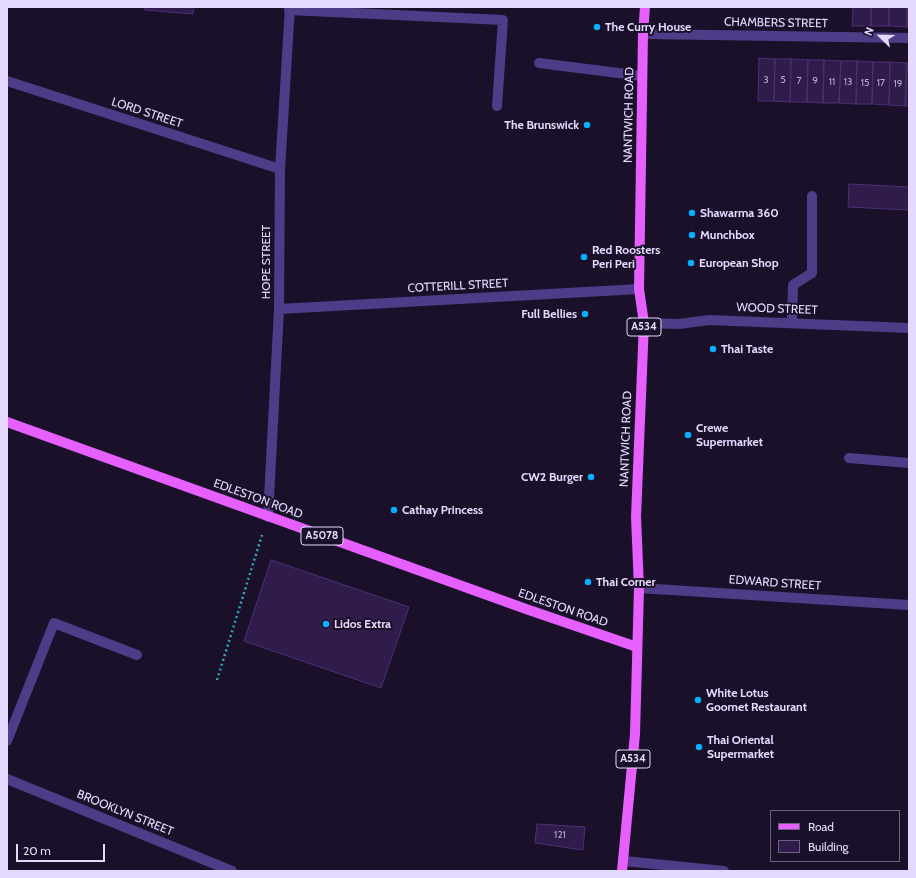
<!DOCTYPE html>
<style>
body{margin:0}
#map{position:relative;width:916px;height:878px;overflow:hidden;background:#1a102a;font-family:Cabin,sans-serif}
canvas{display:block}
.frame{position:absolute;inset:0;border:8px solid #e6d9ff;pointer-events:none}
.legend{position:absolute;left:770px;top:810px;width:130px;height:52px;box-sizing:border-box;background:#1a102a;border:1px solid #6c607f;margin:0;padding:5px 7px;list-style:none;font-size:12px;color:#e6d9ff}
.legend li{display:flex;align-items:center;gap:8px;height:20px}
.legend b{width:20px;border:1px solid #6c607f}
.north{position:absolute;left:860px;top:16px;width:40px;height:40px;-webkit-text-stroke:3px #1a102a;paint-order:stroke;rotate:293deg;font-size:11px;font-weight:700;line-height:16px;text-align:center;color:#e6d9ff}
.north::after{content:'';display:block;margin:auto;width:14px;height:18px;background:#e6d9ff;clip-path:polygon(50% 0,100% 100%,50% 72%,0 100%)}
.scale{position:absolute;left:16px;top:844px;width:89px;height:18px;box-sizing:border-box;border:2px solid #e6d9ff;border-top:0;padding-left:5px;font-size:12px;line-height:14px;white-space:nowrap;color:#e6d9ff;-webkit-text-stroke:3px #1a102a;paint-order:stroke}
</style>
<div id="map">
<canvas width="916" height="878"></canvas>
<div class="frame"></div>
<ul class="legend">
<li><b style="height:5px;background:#e660ff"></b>Road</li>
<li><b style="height:11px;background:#301c4b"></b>Building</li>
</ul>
<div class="north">N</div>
<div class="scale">20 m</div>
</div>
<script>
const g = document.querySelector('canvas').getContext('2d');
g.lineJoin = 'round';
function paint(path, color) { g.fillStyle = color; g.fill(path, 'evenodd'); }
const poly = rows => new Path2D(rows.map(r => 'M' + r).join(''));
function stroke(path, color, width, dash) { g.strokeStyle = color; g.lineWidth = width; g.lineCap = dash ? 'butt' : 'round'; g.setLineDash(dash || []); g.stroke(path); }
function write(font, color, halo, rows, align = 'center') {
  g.font = font + ' Cabin,sans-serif'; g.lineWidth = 4; g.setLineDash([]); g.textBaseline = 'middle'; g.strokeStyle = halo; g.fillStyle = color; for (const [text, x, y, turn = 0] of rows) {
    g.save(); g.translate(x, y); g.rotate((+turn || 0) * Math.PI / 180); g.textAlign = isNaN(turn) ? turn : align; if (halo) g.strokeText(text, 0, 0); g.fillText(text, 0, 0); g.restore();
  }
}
const building = poly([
 [145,7,194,7,193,14,145,10,145,7],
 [853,7,871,7,871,26,852,26,853,7],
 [871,7,889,7,889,26,871,26,871,7],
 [889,7,907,7,907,27,889,26,889,7],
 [907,7,909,7,909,27,907,27,907,7],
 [759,58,775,59,774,101,758,101,759,58],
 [775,59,791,59,790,102,774,101,775,59],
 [791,59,808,60,807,102,790,102,791,59],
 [808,60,824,60,823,103,807,102,808,60],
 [824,60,841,61,839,103,823,103,824,60],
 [841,61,857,61,856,104,839,103,841,61],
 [857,61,873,62,872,104,856,104,857,61],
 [873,62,890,62,889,105,872,104,873,62],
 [890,62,907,63,905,106,889,105,890,62],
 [907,63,909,63,909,106,905,106,907,63],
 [849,184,909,187,909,210,848,207,849,184],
 [271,560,409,607,381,688,244,641,271,560],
 [537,824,585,827,583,850,535,843,537,824]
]);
paint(building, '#301c4b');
stroke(building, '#4c2f76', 1);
stroke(poly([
 [217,680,262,535]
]), '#30a6bc', 2.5, [2, 3]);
stroke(poly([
 [289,10,503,20,497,106],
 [792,323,793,285,812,273,812,196],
 [849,458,909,463],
 [7,741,54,623,137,655]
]), '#4f3c88', 10);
stroke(poly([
 [643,34,909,38],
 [539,63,642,76],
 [7,81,280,169],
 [279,309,639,289],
 [644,323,679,324,709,320,909,328],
 [268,517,279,309,280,169,290,7],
 [639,588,909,605],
 [7,779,232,871],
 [624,861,724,871]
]), '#4f3c88', 10);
stroke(poly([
 [7,422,526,609,637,647],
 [622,871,635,734,639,588,636,517,644,323,639,289,643,34,645,7]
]), '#e660ff', 10);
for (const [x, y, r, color] of [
 [597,27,4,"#05afff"],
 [587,125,4,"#05afff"],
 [692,213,4,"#05afff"],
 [692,235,4,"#05afff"],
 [584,257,4,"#05afff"],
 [691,263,4,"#05afff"],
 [585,314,4,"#05afff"],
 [713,349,4,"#05afff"],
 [688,435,4,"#05afff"],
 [591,477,4,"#05afff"],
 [394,510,4,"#05afff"],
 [588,582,4,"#05afff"],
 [326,624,4,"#05afff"],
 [698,700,4,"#05afff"],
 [699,747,4,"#05afff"]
]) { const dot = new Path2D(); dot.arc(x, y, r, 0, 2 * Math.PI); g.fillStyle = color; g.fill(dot); stroke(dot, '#1a102a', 1.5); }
write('10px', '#b8aad2', null, [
 ["3",766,80],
 ["5",783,80],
 ["7",799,81],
 ["9",815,81],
 ["11",832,82],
 ["13",848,82],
 ["15",865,83],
 ["17",881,83],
 ["19",898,84],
 ["121",560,835]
]);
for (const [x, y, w] of [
 [644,327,34],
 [322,536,42],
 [633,759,34]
]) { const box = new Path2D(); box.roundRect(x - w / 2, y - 9, w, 18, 3); g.fillStyle = '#1a102a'; g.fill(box); stroke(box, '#e6d9ff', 1); }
write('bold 11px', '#e6d9ff', null, [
 ["A534",644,327],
 ["A5078",322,536],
 ["A534",633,759]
]);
write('12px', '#e6d9ff', '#1a102a', [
 ["CHAMBERS STREET",776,23,1],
 ["LORD STREET",147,113,18],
 ["NANTWICH ROAD",629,115,-89],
 ["HOPE STREET",266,262,-90],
 ["COTTERILL STREET",458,286,-3],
 ["WOOD STREET",777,309,2],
 ["NANTWICH ROAD",626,439,-88],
 ["EDLESTON ROAD",258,499,20],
 ["EDWARD STREET",775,583,4],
 ["EDLESTON ROAD",563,608,19],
 ["BROOKLYN STREET",125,813,22]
]);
write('bold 12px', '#e6d9ff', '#1a102a', [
 ["The Curry House",605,27],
 ["The Brunswick",579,125,"right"],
 ["Shawarma 360",700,213],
 ["Munchbox",700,235],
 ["Red Roosters",592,250],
 ["Peri Peri",592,264],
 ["European Shop",699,263],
 ["Full Bellies",577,314,"right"],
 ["Thai Taste",721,349],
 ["Crewe",696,428],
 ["Supermarket",696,442],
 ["CW2 Burger",583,477,"right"],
 ["Cathay Princess",402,510],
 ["Thai Corner",596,582],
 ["Lidos Extra",334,624],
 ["White Lotus",706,693],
 ["Goomet Restaurant",706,707],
 ["Thai Oriental",707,740],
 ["Supermarket",707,754]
], 'left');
</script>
